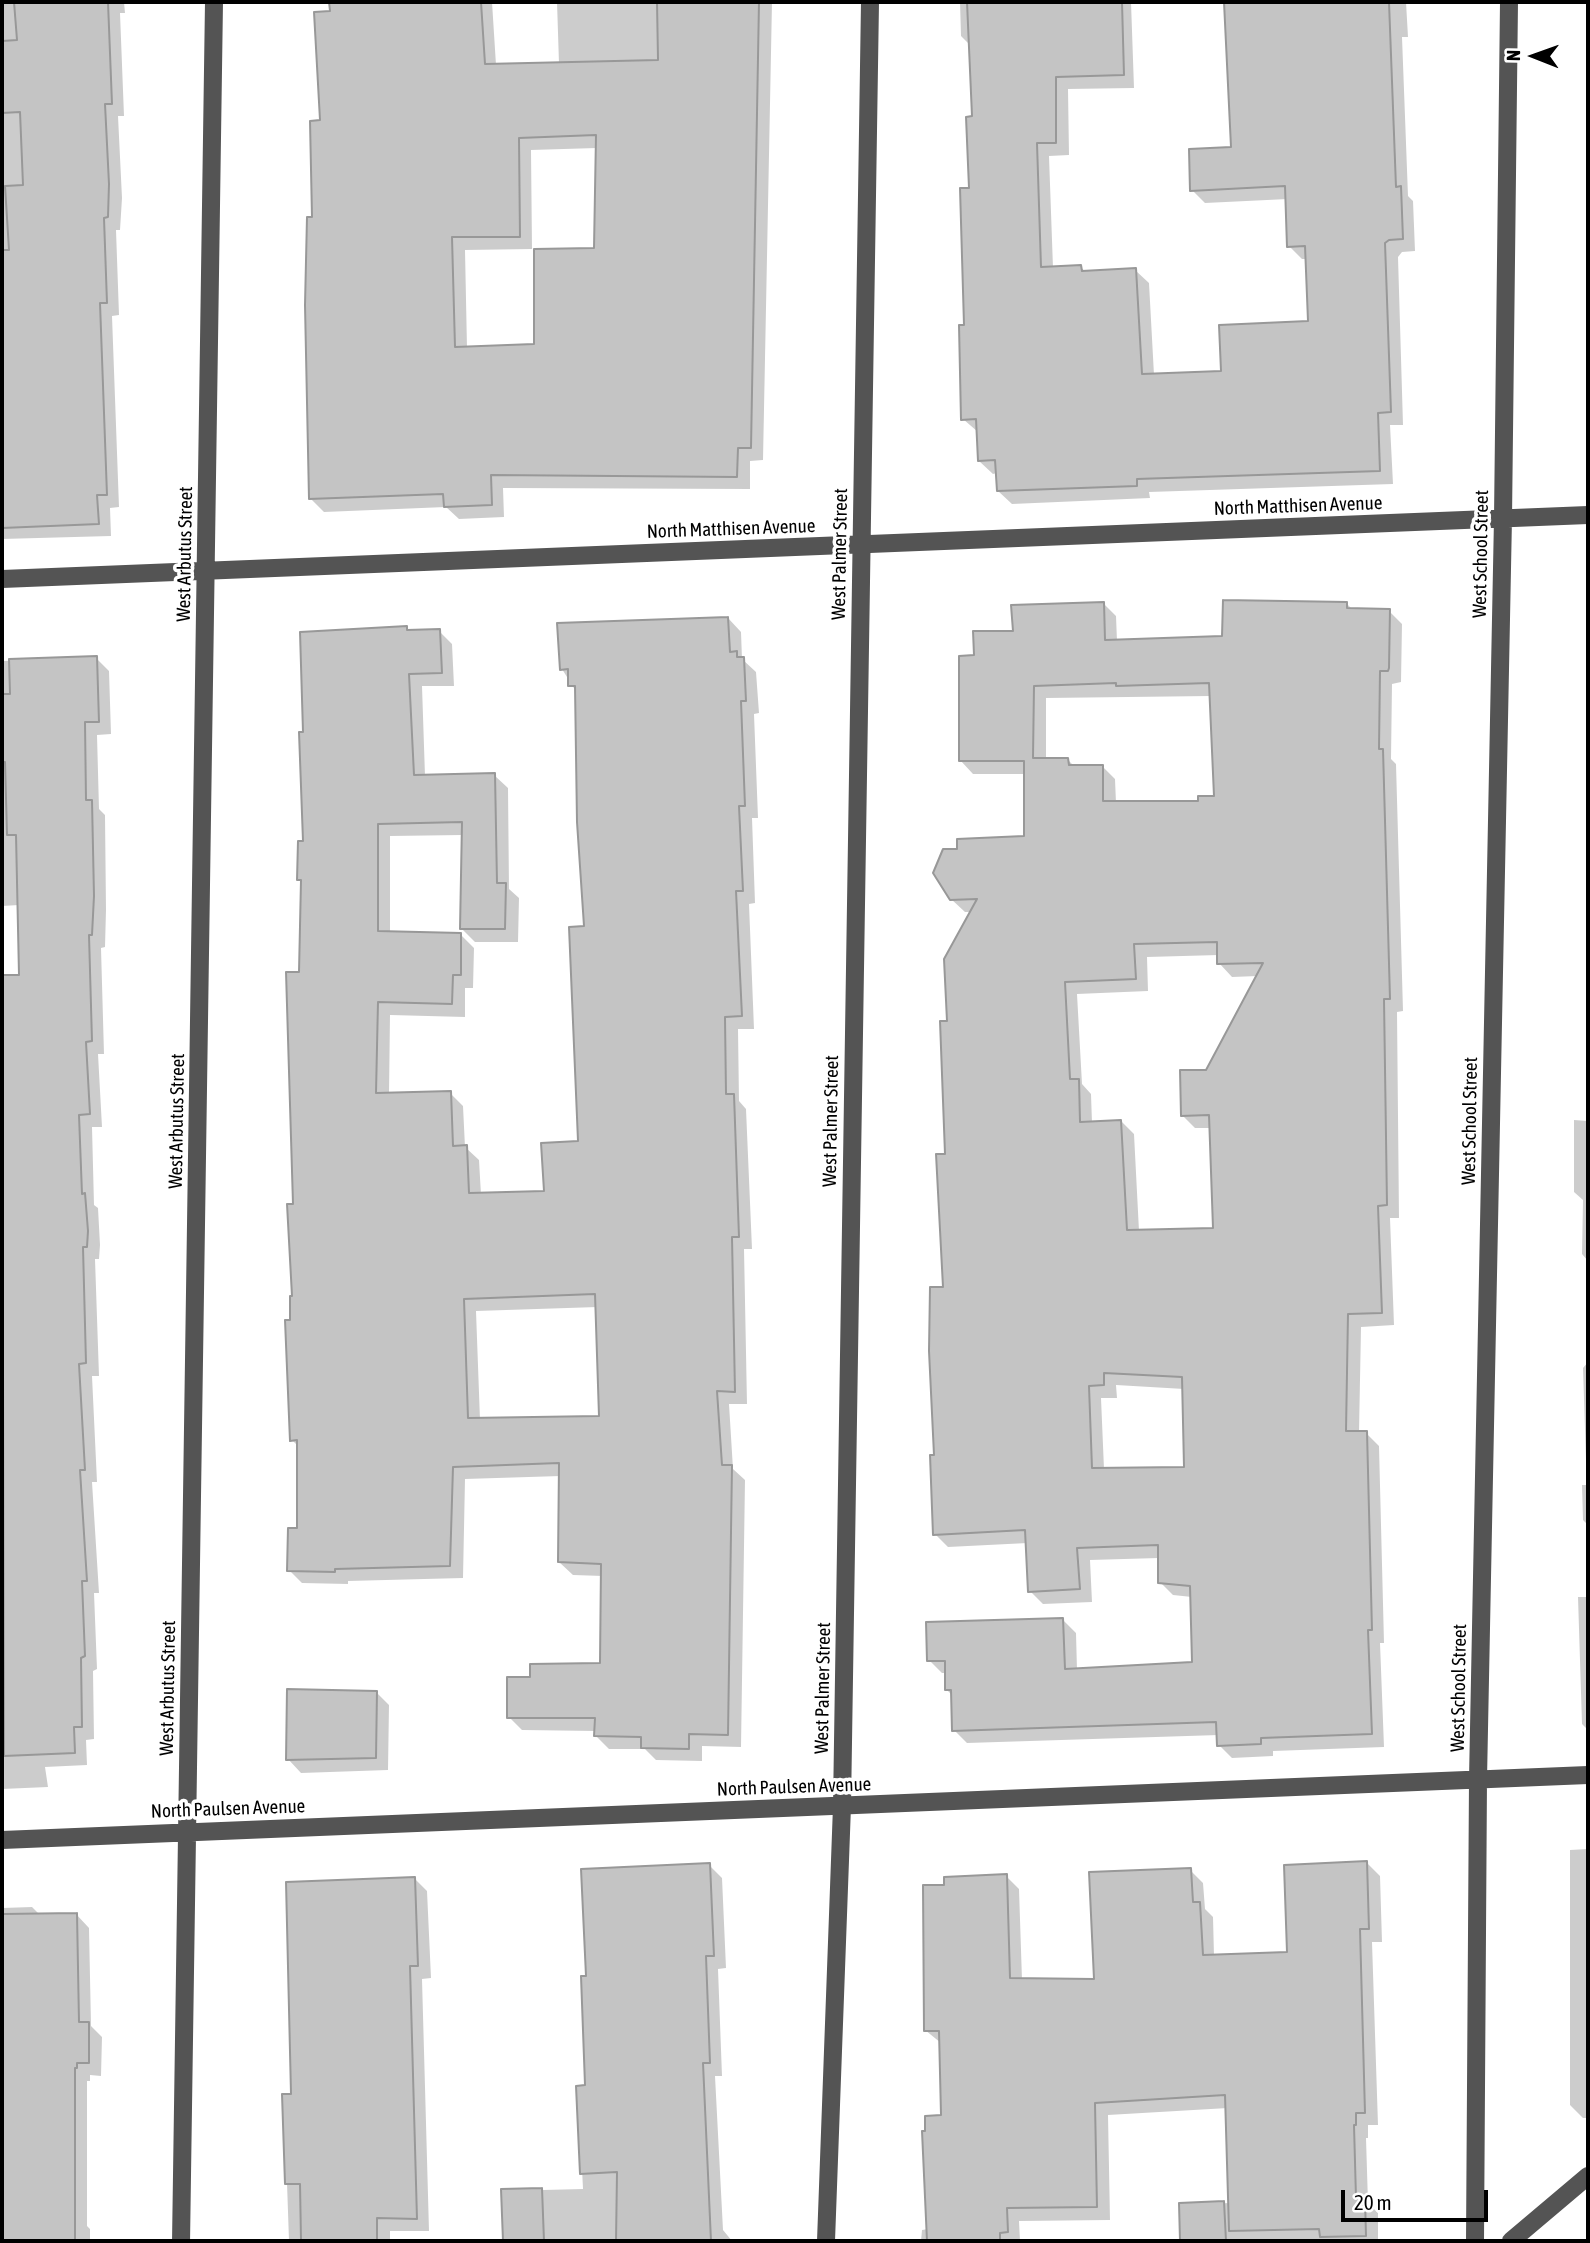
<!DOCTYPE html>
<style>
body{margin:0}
#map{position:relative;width:1590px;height:2243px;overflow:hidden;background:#fff;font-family:"Asap Condensed",sans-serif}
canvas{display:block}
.frame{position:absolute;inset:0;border:4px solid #000;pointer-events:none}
.north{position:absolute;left:1499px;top:21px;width:70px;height:70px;-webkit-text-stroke:5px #fff;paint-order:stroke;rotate:271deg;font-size:19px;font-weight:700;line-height:28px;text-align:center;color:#000}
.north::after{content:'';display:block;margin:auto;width:24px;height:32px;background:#000;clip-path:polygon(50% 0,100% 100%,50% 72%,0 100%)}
.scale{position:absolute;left:1341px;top:2190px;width:147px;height:32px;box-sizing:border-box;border:4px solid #000;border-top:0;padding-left:9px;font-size:21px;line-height:24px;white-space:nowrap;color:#000;-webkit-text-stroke:5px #fff;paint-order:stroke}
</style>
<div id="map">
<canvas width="1590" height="2243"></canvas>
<div class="frame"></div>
<div class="north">N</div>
<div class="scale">20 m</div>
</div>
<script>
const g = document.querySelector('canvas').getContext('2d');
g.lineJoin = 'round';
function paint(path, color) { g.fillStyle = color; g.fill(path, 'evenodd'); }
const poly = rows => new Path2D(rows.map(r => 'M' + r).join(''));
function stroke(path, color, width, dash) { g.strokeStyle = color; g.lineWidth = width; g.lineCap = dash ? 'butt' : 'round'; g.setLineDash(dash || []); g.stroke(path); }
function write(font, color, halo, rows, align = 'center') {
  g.font = font + ' "Asap Condensed",sans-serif'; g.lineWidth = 7; g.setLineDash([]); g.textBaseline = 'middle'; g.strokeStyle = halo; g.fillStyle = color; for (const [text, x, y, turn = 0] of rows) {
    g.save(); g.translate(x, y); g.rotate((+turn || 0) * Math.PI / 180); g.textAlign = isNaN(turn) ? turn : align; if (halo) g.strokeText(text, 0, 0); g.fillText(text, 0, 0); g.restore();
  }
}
paint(poly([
 [2,2,124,2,125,13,120,13,124,116,118,116,122,198,120,230,116,230,119,315,112,316,119,507,110,508,111,536,2,539],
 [331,2,492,2,496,65,559,64,557,2,772,2,763,460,750,461,750,489,503,488,504,517,459,519,446,507,324,512,311,499,322,122],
 [597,148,595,249,536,346,467,348,465,250,532,249,531,150],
 [960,2,1131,2,1134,88,1068,89,1069,155,1049,156,1053,268,1080,267,1086,272,1135,270,1149,283,1154,375,1222,373,1309,323,1307,259,1302,259,1289,246,1288,199,1205,203,1192,190,1233,148,1224,2,1406,2,1408,37,1402,37,1408,196,1413,201,1415,251,1402,252,1398,257,1403,425,1390,425,1393,484,1149,492,1150,498,1012,504,998,491,997,473,993,474,979,461,978,432,963,419,974,118,971,46,961,36],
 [1103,603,1116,616,1117,641,1224,637,1346,603,1353,610,1389,611,1402,624,1401,682,1392,684,1391,759,1396,764,1403,1011,1397,1012,1399,1218,1390,1218,1394,1325,1361,1327,1359,1433,1366,1433,1379,1446,1384,1643,1380,1643,1384,1747,1273,1751,1273,1756,1232,1758,1219,1745,1219,1735,967,1743,954,1730,953,1696,947,1690,947,1673,942,1673,929,1660,1063,1620,1076,1633,1077,1670,1194,1663,1192,1597,1173,1595,1160,1582,1159,1558,1090,1560,1092,1602,1043,1604,1030,1591,1028,1543,948,1547,935,1534,945,1289,948,1023,971,912,965,912,951,899,959,850,1026,838,1025,774,973,774,960,760,976,657,1014,632],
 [1211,696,1216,798,1200,803,1116,803,1115,779,1102,766,1074,766,1068,760,1046,760,1046,698],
 [1219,955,1219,963,1232,977,1258,976,1182,1115,1195,1128,1211,1128,1215,1229,1139,1231,1134,1134,1121,1121,1092,1123,1091,1094,1082,1084,1077,994,1148,991,1147,957],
 [1116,1385,1184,1389,1185,1468,1104,1469,1101,1398,1117,1398],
 [728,618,741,632,742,659,756,672,759,713,754,714,758,818,752,818,755,903,749,904,754,1029,738,1029,739,1101,746,1109,752,1249,744,1249,747,1404,729,1404,733,1469,745,1480,741,1747,702,1746,702,1761,656,1760,645,1749,609,1749,596,1736,596,1731,522,1730,509,1717,531,1679,601,1665,603,1576,573,1575,559,1562,561,1476,465,1479,463,1578,348,1581,348,1584,302,1583,289,1570,299,1530,299,1447,292,1440,292,1322,303,883,299,879,305,843,305,734,406,628,410,632,439,631,452,644,454,686,422,686,425,776,494,775,508,788,509,889,519,898,518,942,475,942,462,929,463,835,390,836,390,933,461,935,474,948,473,988,465,988,465,1017,390,1015,389,1095,450,1093,463,1106,465,1147,479,1160,481,1195,546,1193,580,1142,585,928,577,693,562,669],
 [598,1307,601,1418,480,1420,476,1311],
 [96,658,109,671,111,734,97,735,99,809,105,815,106,910,105,947,101,948,104,1054,98,1054,102,1127,92,1127,94,1205,98,1208,100,1245,99,1259,95,1259,99,1376,92,1376,97,1482,92,1482,99,1593,94,1593,97,1669,93,1671,94,1739,86,1740,87,1765,45,1767,48,1787,2,1789,2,977,21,976,19,905,2,906,2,661],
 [1586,1065,1588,1065,1588,1106],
 [1574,1120,1588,1121,1588,1261,1582,1254,1583,1200,1574,1192],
 [1588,1362,1588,1525,1583,1520,1582,1485,1586,1485,1586,1460,1583,1368],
 [1578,1597,1588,1597,1588,1730,1582,1724],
 [376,1692,389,1705,388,1770,301,1773,288,1759],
 [1588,1849,1588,2118,1583,2118,1570,2105,1570,1850],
 [1367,1863,1380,1876,1382,1942,1372,1942,1378,2125,1368,2125,1368,2138,1366,2138,1368,2203,1378,2213,1378,2241,1181,2241,1180,2205,1230,2203,1228,2108,1108,2115,1110,2220,1019,2221,1020,2241,921,2241,922,2230,928,2229,943,2117,941,2043,925,2030,946,1886,1006,1876,1019,1889,1022,1980,1096,1980,1190,1870,1203,1883,1205,1909,1213,1917,1214,1956,1289,1953],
 [709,1865,722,1878,726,1968,718,1969,722,2076,715,2076,723,2230,732,2241,505,2241,503,2191,583,2189,578,2088,587,2087,588,1978],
 [414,1878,427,1891,431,1978,422,1979,429,2231,390,2231,390,2241,289,2241,284,2096,293,2096],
 [32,1907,40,1915,76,1914,89,1928,91,2026,102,2037,101,2076,90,2075,90,2081,87,2081,87,2226,90,2229,90,2241,2,2241,2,1908]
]), '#0003');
const building = poly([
 [14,2,108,2,112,104,105,104,109,184,108,217,104,218,107,303,100,303,107,495,97,495,99,524,2,528,2,250,9,250,5,186,23,185,20,112,2,113,2,41,17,40,14,2],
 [329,2,481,2,485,64,658,60,657,2,759,2,751,448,738,448,737,477,491,475,492,505,444,507,443,494,309,499,305,305,307,217,312,217,310,121,320,120,314,12,330,11,329,2],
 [596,135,594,248,534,249,534,344,455,347,452,237,520,237,519,138,596,135],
 [967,2,1122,2,1124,75,1056,77,1056,143,1037,143,1041,267,1081,265,1082,271,1136,268,1142,374,1221,371,1219,325,1308,321,1305,246,1287,247,1285,186,1190,191,1189,149,1231,147,1224,2,1389,2,1396,187,1401,186,1403,239,1389,240,1385,243,1391,412,1378,413,1380,471,1137,479,1137,486,997,491,995,460,978,461,976,419,961,420,959,325,964,325,960,188,969,188,966,117,972,116,967,2],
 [1223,600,1347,602,1347,608,1390,609,1389,668,1388,671,1380,671,1379,749,1383,749,1390,999,1384,999,1387,1205,1378,1206,1382,1313,1348,1314,1346,1431,1367,1431,1372,1630,1368,1630,1372,1734,1261,1738,1261,1744,1217,1746,1216,1722,952,1731,951,1690,945,1690,945,1661,927,1661,926,1622,1063,1618,1065,1669,1192,1662,1190,1586,1158,1583,1158,1545,1077,1548,1080,1589,1028,1592,1025,1530,933,1535,930,1455,934,1455,929,1351,930,1287,943,1287,936,1154,945,1154,940,1021,947,1021,944,959,977,899,950,900,933,873,943,849,957,849,957,839,1024,836,1024,761,959,761,959,656,974,655,973,631,1013,631,1011,605,1104,602,1105,640,1222,636,1223,600],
 [1116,683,1116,686,1209,683,1214,796,1198,796,1198,801,1103,801,1103,765,1069,765,1068,758,1033,758,1034,686,1116,683],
 [1217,942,1217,964,1263,963,1206,1070,1180,1070,1181,1116,1209,1115,1213,1228,1127,1230,1121,1120,1080,1122,1079,1079,1070,1079,1065,982,1136,979,1134,944,1217,942],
 [1104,1373,1182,1377,1184,1467,1092,1468,1089,1386,1104,1385,1104,1373],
 [728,617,730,652,737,651,737,657,744,657,746,701,741,701,745,806,739,806,743,891,736,891,742,1016,725,1017,726,1094,734,1094,739,1237,732,1237,735,1392,717,1391,722,1465,732,1465,728,1735,689,1734,689,1749,641,1748,641,1737,594,1736,595,1718,507,1718,507,1677,530,1677,530,1664,600,1663,601,1564,558,1562,559,1463,453,1467,450,1566,335,1569,335,1572,287,1571,288,1528,297,1528,297,1440,290,1441,285,1320,290,1320,290,1296,292,1296,287,1204,293,1204,286,972,299,972,301,880,297,880,298,841,303,841,299,732,303,732,300,632,407,626,407,630,440,629,442,673,409,674,414,775,495,773,497,883,506,883,505,929,460,929,462,822,378,824,378,931,461,933,461,975,453,975,452,1004,378,1002,376,1093,451,1091,453,1146,467,1145,469,1193,544,1191,541,1143,578,1141,569,927,584,926,577,822,575,686,568,686,568,669,560,670,557,623,728,617],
 [595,1294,599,1416,468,1418,464,1299,595,1294],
 [97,656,99,722,85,722,86,800,92,800,94,896,92,935,89,935,92,1041,86,1042,90,1114,79,1115,82,1194,85,1193,88,1231,87,1247,83,1247,86,1363,79,1364,85,1470,80,1470,87,1581,82,1581,85,1656,81,1658,82,1727,74,1727,75,1753,4,1756,2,975,19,975,16,835,7,835,5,762,2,762,2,694,10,694,9,659,97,656],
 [287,1689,377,1691,376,1758,286,1760,287,1689],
 [1367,1861,1369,1929,1360,1929,1365,2113,1356,2113,1356,2125,1354,2125,1356,2198,1365,2198,1366,2236,1320,2237,1319,2229,1229,2231,1225,2095,1095,2103,1097,2207,1007,2208,1008,2232,1000,2233,1000,2241,927,2241,922,2131,925,2131,925,2116,941,2115,939,2031,924,2031,923,1885,944,1885,944,1877,1007,1874,1010,1978,1094,1979,1089,1872,1191,1868,1193,1902,1200,1902,1203,1955,1287,1952,1284,1865,1367,1861],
 [710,1863,714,1956,706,1956,710,2063,703,2063,711,2241,616,2241,617,2172,580,2174,576,2086,585,2085,581,1976,586,1976,581,1869,710,1863],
 [415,1877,418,1966,410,1966,417,2219,377,2218,377,2241,301,2241,300,2184,285,2184,282,2094,291,2094,286,1882,415,1877],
 [77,1913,79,2022,89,2022,89,2063,77,2063,77,2068,75,2068,75,2241,2,2241,2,1914,77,1913],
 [542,2188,544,2241,503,2241,501,2189,542,2188],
 [1224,2201,1226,2241,1180,2241,1179,2203,1224,2201]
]);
paint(building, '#c4c4c4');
stroke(building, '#989898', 2);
stroke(poly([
 [2,579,1588,515],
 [2,1840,1588,1775],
 [181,2241,214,2],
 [826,2241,842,1806,870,2],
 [1475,2241,1478,1779,1503,518,1509,2],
 [1511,2241,1588,2176]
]), '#545454', 18);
write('19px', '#000', '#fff', [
 ["North Matthisen Avenue",1298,506,-2],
 ["North Matthisen Avenue",731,529,-2],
 ["West Arbutus Street",185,554,-89],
 ["West Palmer Street",840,554,-89],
 ["West School Street",1481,554,-89],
 ["West Arbutus Street",177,1121,-89],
 ["West Palmer Street",831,1121,-89],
 ["West School Street",1470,1121,-89],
 ["West Arbutus Street",168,1688,-89],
 ["West Palmer Street",823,1688,-89],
 ["West School Street",1459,1688,-89],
 ["North Paulsen Avenue",794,1787,-2],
 ["North Paulsen Avenue",228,1809,-2]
]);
</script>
